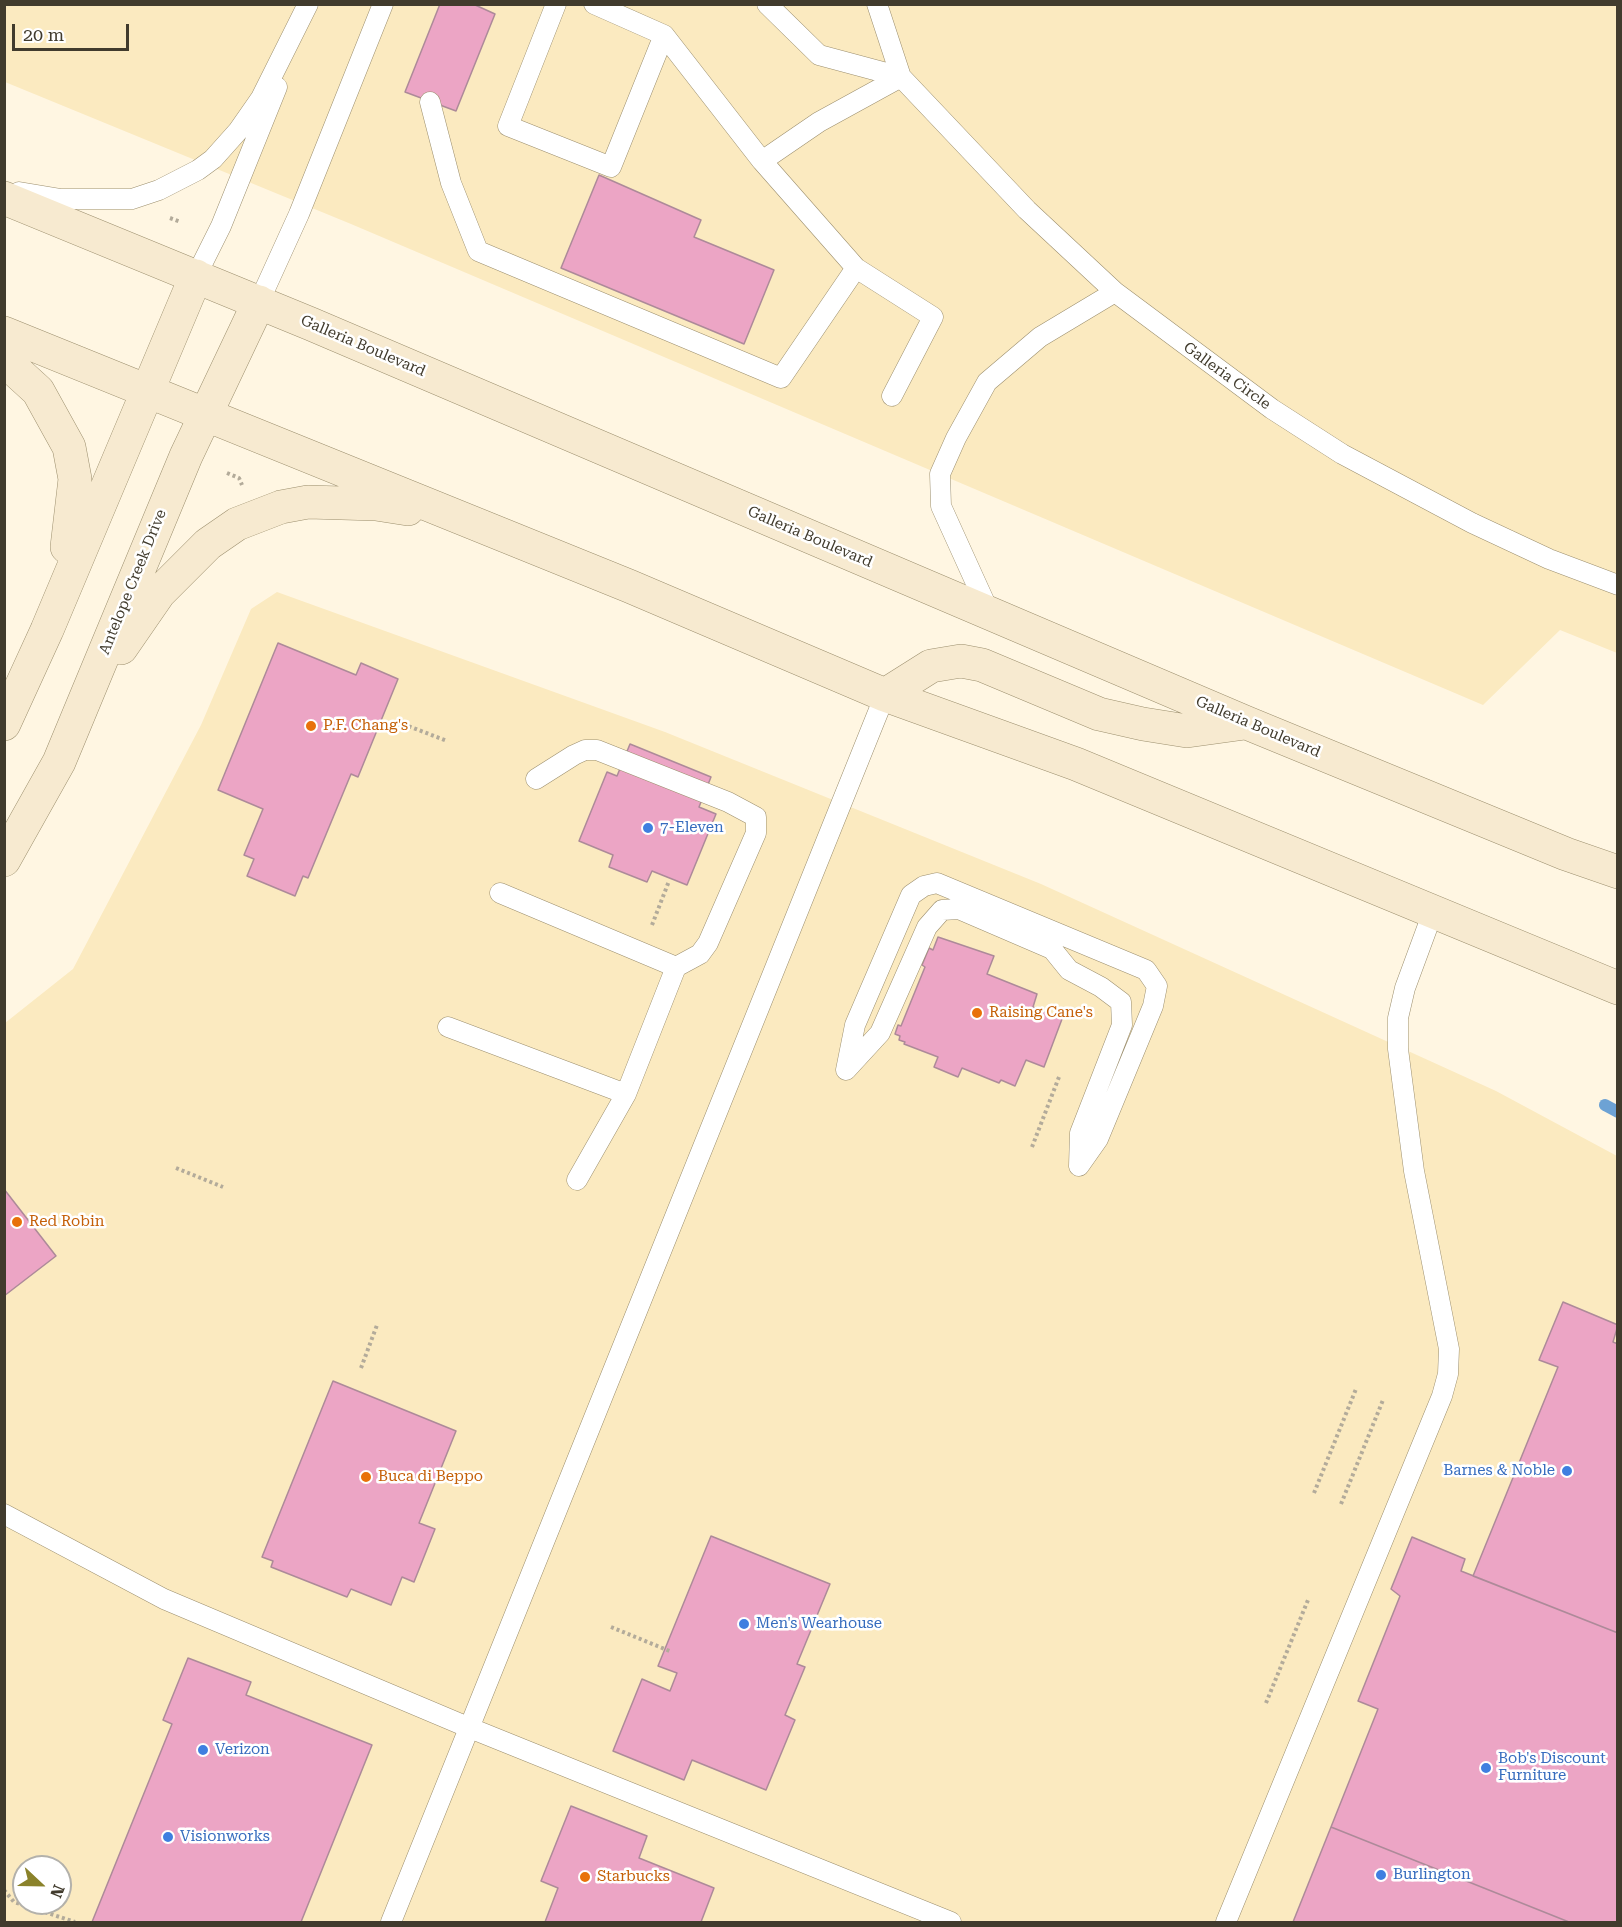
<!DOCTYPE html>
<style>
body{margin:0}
#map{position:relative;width:1622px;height:1927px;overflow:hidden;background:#fff6e2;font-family:"Roboto Serif",serif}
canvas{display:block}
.frame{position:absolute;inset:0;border:6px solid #413b2d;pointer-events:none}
.north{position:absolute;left:12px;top:1855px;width:60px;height:60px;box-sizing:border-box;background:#fff;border:2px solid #b3b1ab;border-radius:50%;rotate:112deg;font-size:16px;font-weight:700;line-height:24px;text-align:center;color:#413b2d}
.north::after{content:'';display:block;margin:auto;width:21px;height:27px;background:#8a822a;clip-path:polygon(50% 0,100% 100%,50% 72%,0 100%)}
.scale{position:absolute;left:12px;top:24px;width:117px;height:27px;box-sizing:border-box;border:3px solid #413b2d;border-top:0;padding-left:8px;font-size:18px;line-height:21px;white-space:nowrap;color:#413b2d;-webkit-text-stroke:4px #fff;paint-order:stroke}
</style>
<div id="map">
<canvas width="1622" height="1927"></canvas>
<div class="frame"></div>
<div class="north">N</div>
<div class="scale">20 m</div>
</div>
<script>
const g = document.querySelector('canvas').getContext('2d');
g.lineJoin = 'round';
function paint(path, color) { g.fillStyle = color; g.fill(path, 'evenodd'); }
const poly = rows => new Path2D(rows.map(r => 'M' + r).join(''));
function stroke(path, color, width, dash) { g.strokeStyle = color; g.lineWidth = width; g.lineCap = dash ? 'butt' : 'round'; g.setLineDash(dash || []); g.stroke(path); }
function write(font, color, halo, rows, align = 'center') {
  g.font = font + ' "Roboto Serif",serif'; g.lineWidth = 5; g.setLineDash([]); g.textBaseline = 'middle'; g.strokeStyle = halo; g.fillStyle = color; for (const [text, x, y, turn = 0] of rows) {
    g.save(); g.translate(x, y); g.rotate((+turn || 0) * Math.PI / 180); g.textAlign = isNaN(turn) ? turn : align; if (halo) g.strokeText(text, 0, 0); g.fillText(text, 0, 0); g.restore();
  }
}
paint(poly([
 [4,5,1617,5,1617,653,1560,630,1483,705,351,224,5,82],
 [277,592,665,732,1041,884,1496,1091,1617,1156,1617,1922,5,1922,5,1023,73,969,201,725,251,609],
 [24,1867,60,1867,60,1903,24,1903]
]), '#fbeac0');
stroke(poly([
 [1605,1105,1618,1112]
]), '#6da2d4', 12);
const building = poly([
 [440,4,473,4,495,14,456,111,405,92,440,4],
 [599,175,701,220,694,237,774,270,744,344,561,268,599,175],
 [278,643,356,675,361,663,398,679,358,777,351,774,308,878,303,876,295,896,247,876,254,859,244,855,263,809,218,790,278,643],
 [630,744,711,777,699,807,716,814,687,885,652,871,647,882,609,867,613,855,579,841,607,772,617,776,630,744],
 [938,937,994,956,987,974,1037,994,1033,1007,1062,1019,1044,1067,1026,1060,1015,1086,1001,1080,999,1083,962,1068,958,1077,934,1067,938,1057,904,1044,905,1042,899,1040,900,1036,895,1034,898,1025,901,1026,925,967,922,965,929,948,933,950,938,937],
 [4,1189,56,1256,4,1296,4,1189],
 [1563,1302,1618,1325,1613,1342,1618,1344,1618,1633,1473,1576,1558,1367,1539,1360,1563,1302],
 [333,1381,456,1431,419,1523,435,1529,414,1582,402,1577,391,1605,351,1589,347,1597,271,1567,273,1561,262,1557,333,1381],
 [711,1536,830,1584,797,1664,805,1667,785,1715,795,1720,766,1790,692,1760,684,1780,613,1751,642,1679,670,1691,677,1673,658,1666,711,1536],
 [1412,1537,1465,1559,1461,1571,1618,1633,1618,1922,1569,1922,1331,1827,1378,1709,1358,1701,1400,1596,1391,1589,1412,1537],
 [188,1658,251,1682,246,1695,372,1745,301,1922,92,1922,172,1724,163,1720,188,1658],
 [571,1806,647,1836,639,1858,714,1888,701,1922,545,1922,558,1888,541,1881,571,1806],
 [1331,1827,1569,1922,1293,1922,1331,1827]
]);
paint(building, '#eca5c5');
stroke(building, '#ad8a99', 1.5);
const lane = poly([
 [556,4,508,126,611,167,664,35],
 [594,4,664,35,762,161],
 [767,4,819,55,901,77],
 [877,4,901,77,1027,210,1115,292,1272,409,1342,454,1472,523,1549,559,1618,585],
 [430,102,451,183,478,251,781,378,856,268,762,161,819,122,901,77],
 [19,192,61,199,132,199,159,190,198,170,213,159,238,131,261,98,308,4],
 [856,268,933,317,892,396],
 [196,276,221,226,277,87],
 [259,302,299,214,383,4],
 [990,614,941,506,940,474,956,438,987,382,1040,337,1115,292],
 [536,779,574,755,585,750,597,750,728,802,756,817,756,833,708,943,700,954,676,967],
 [500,893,676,967,626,1094,577,1180],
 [448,1027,626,1094],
 [846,1070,855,1025,911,895,924,886,937,883,1146,970,1157,986,1153,1006,1098,1139,1079,1166],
 [846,1070,880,1033,927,927,942,910,959,909,1052,949,1069,970,1101,987,1121,1002,1122,1025,1080,1133,1079,1166],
 [4,1514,164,1599,470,1728,951,1922],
 [391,1922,885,695],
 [1226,1922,1442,1396,1448,1374,1449,1349,1414,1171,1398,1049,1398,1018,1405,988,1433,912]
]);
const secondary = poly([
 [4,198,311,324,1247,723,1566,854,1618,872],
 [4,333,629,586,885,695,1076,764,1618,988],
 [4,360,38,391,69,447,75,479,67,547],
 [121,648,159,593,208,544,237,524,281,507,308,502,376,504,408,509],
 [885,695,931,666,961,661,982,665,1099,714,1143,724,1187,731,1245,723],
 [4,724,47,630,196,276],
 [4,860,59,762,186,456,259,302]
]);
stroke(lane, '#9c8f6e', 21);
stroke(secondary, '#9c8f6e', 34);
stroke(poly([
 [170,218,181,222],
 [227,473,239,478,242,485],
 [403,724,447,741],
 [652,925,669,881],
 [1032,1147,1059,1077],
 [176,1168,223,1187],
 [361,1368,377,1325],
 [1314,1493,1356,1389],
 [1341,1504,1383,1400],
 [611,1627,672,1652],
 [1266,1703,1308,1600],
 [4,1890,14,1902,75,1922]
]), '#b3ab9a', 4, [3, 3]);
stroke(lane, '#fff', 20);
stroke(secondary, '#f7ead0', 33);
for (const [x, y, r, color] of [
 [311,726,6,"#e8710a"],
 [648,828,6,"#3f7fe0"],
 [977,1013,6,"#e8710a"],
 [17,1222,6,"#e8710a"],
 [1567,1471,6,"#3f7fe0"],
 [366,1477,6,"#e8710a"],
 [744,1624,6,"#3f7fe0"],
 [203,1750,6,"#3f7fe0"],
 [1486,1768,6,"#3f7fe0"],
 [168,1837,6,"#3f7fe0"],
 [1381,1875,6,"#3f7fe0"],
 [585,1877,6,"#e8710a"]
]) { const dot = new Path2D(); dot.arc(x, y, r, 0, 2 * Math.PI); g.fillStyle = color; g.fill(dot); stroke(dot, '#fff', 2); }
write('15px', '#413b2d', '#fff', [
 ["Galleria Boulevard",363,346,23],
 ["Galleria Circle",1227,376,36],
 ["Galleria Boulevard",810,537,23],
 ["Antelope Creek Drive",133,582,-68],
 ["Galleria Boulevard",1258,727,23]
]);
write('15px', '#c56008', '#fff', [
 ["P.F. Chang's",323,726],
 ["Raising Cane's",989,1013],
 ["Red Robin",29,1222],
 ["Buca di Beppo",378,1477],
 ["Starbucks",597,1877]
], 'left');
write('15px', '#366cbe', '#fff', [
 ["7-Eleven",660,828],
 ["Barnes & Noble",1555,1471,"right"],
 ["Men's Wearhouse",756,1624],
 ["Verizon",215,1750],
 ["Bob's Discount",1498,1759],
 ["Furniture",1498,1776],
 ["Visionworks",180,1837],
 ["Burlington",1393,1875]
], 'left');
</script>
